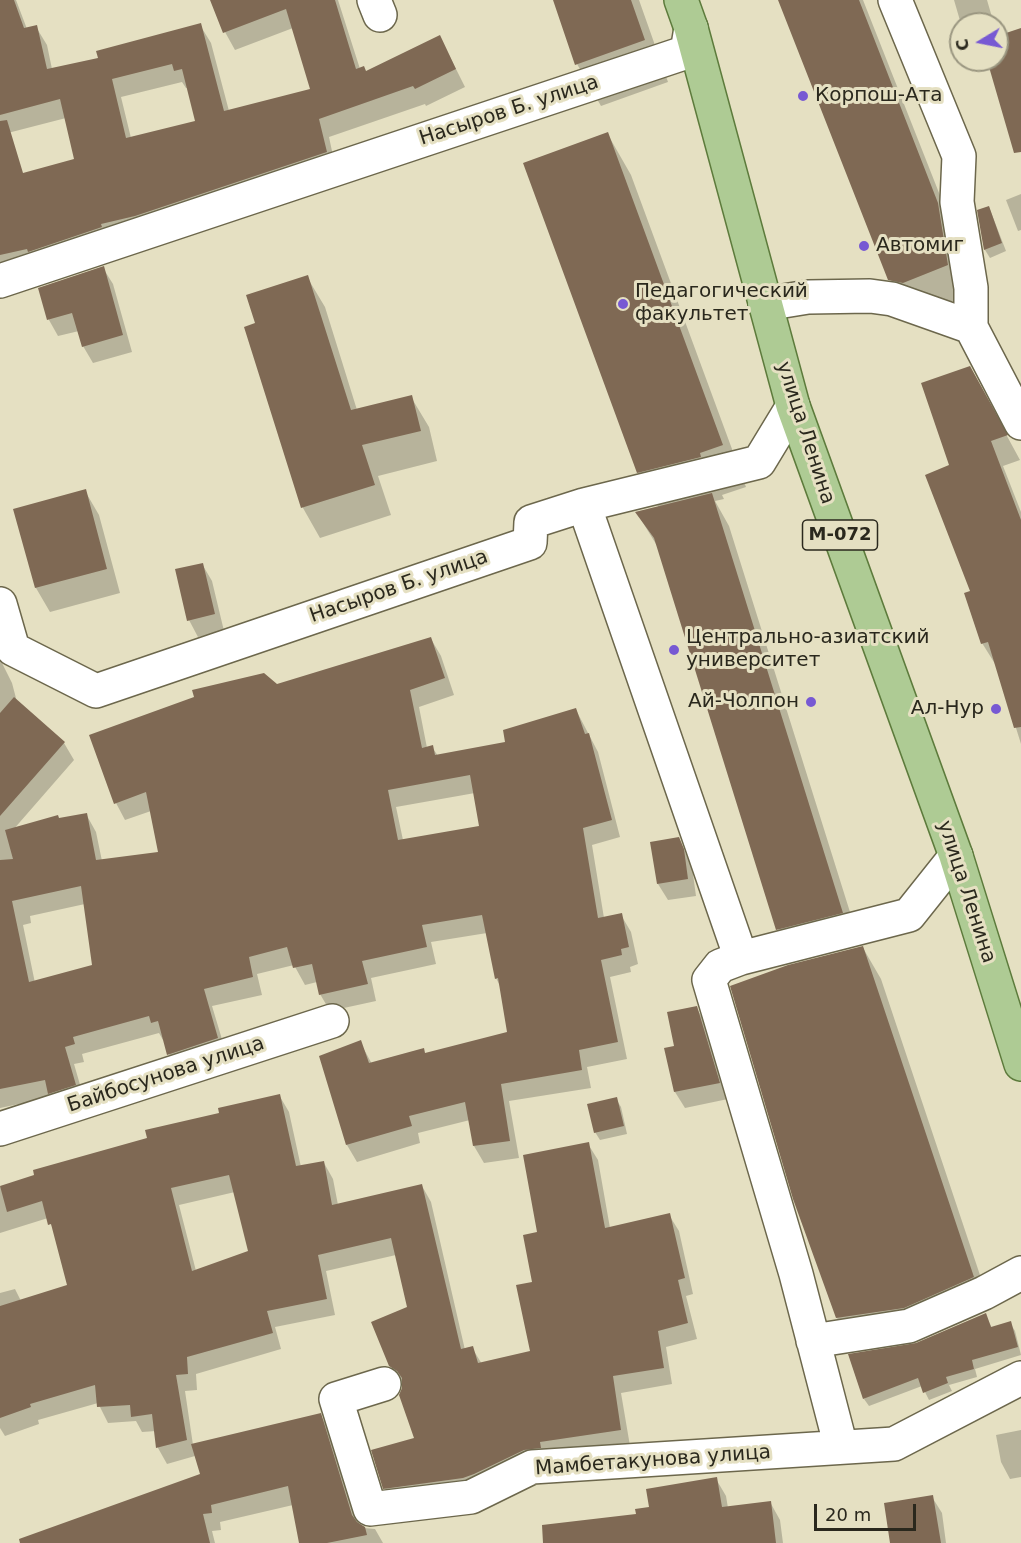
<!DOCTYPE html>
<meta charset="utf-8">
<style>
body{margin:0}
#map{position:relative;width:1021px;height:1543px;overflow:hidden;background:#e5e0c2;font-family:"DejaVu Sans",sans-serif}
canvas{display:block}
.north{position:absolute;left:949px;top:12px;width:60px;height:60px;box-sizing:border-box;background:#e5e0c2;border:2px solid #9a9680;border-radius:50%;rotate:260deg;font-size:16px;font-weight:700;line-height:24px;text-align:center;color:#2a281d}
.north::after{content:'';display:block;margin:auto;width:21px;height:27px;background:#7759d3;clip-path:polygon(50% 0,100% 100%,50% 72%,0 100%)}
.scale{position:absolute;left:814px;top:1504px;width:102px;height:27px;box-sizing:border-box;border:3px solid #2a281d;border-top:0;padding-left:8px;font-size:18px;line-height:21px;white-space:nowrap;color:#2a281d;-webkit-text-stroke:4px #e5e0c2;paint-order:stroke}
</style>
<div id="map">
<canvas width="1021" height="1543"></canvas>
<div class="north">С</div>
<div class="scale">20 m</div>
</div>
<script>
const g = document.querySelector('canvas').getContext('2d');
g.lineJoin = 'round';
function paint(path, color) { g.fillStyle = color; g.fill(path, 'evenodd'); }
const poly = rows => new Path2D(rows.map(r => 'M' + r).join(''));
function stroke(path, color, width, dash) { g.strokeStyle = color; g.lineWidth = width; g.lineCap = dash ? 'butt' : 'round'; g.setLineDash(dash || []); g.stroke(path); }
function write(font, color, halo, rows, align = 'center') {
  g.font = font + ' "DejaVu Sans",sans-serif'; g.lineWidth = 6; g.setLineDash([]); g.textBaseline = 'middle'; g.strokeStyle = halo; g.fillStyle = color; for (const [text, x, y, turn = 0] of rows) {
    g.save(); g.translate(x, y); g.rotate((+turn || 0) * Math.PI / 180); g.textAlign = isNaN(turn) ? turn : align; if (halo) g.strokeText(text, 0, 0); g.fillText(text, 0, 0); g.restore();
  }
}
paint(poly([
 [0,0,16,0,27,29,36,27,47,45,52,69,100,59,200,25,211,43,229,111,312,91,293,28,235,50,225,32,212,0,338,0,360,69,366,72,449,55,465,87,426,106,425,104,329,137,336,170,0,276,0,201,76,160,66,118,0,135],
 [182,82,186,88,188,88,197,122,131,138,121,97],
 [554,0,639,0,668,82,601,106,577,64],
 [780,0,863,0,956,236,965,296,921,314,908,311,890,279],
 [954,0,987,0,994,24,961,24],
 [607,133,631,175,746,487,722,495,724,499,715,501,729,526,860,944,796,960,778,929,659,549,637,513,659,508,638,472],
 [1021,194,1021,230,1018,231,1006,200],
 [989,207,1006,251,990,258,985,250,979,211],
 [103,268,113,284,132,352,93,363,83,346,79,331,58,336,49,320,40,289],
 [307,277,325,307,357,410,411,397,429,427,437,461,378,476,391,515,320,538,303,508,246,328,257,324],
 [983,392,1020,460,1003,466,1021,512,1021,744,997,667,982,643,972,592,951,466],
 [85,491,99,515,120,593,50,612,36,588,14,510],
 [202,564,212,581,224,631,198,637,189,620],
 [431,639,441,656,454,695,419,707,427,748,432,747,438,756,507,743,576,710,598,752,620,837,592,845,604,918,621,915,631,932,638,964,630,967,631,972,610,977,627,1059,587,1067,591,1088,509,1101,519,1158,484,1163,474,1146,470,1120,418,1133,420,1143,357,1162,347,1145,360,1042,372,1064,425,1054,509,1033,500,986,496,978,487,933,431,942,436,964,371,978,376,1001,330,1011,320,994,317,982,305,985,294,965,257,974,262,995,212,1006,227,1056,178,1071,169,1054,164,1039,163,1040,159,1033,82,1054,84,1062,74,1064,85,1102,52,1097,0,1108,0,659,12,683,17,702,64,743,74,760,13,830,86,814,96,832,102,861,160,853,151,811,125,820,116,803,276,686],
 [475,793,481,827,403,840,396,807],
 [85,904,93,966,35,983,23,925,31,923,30,916],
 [679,839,692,867,696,896,668,900,658,884],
 [863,948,881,979,991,1308,922,1339,855,1349,837,1318,795,1199],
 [696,1007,706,1024,728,1099,685,1108,675,1092,666,1049,676,1047],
 [279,1095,289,1112,301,1167,324,1163,333,1179,338,1205,422,1186,431,1202,465,1350,472,1348,482,1364,532,1352,533,1283,539,1233,588,1144,598,1160,610,1228,669,1215,679,1231,693,1294,686,1296,697,1339,666,1347,672,1384,621,1393,630,1446,394,1504,385,1488,416,1439,404,1384,400,1382,390,1365,409,1308,396,1255,326,1271,335,1315,275,1327,281,1349,196,1374,197,1390,185,1391,193,1445,320,1414,330,1432,359,1525,364,1528,375,1529,383,1543,300,1543,293,1505,220,1522,221,1530,212,1531,215,1543,35,1543,202,1475,195,1456,167,1464,158,1448,156,1431,142,1432,136,1421,108,1423,98,1403,38,1420,39,1424,5,1436,0,1428,0,1293,15,1289,21,1301,69,1286,56,1234,48,1218,0,1233,0,1187],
 [235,1192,250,1252,196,1271,179,1205],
 [616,1099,621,1107,627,1134,600,1140,595,1132],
 [985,1314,992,1328,1010,1323,1015,1331,1021,1355,975,1369,977,1377,949,1385,952,1391,929,1400,922,1386,869,1406,864,1399,917,1345],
 [1021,1430,1021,1477,1010,1479,1001,1462,996,1435],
 [716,1479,726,1496,728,1508,770,1502,780,1520,783,1543,580,1543,651,1508],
 [932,1497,942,1513,946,1543,892,1543]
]), '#0003');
paint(poly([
 [0,0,14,0,24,28,37,25,47,69,98,58,96,51,201,23,224,111,310,89,286,9,223,33,210,0,335,0,356,69,364,66,366,71,440,35,456,69,415,89,413,86,319,119,327,152,135,216,101,224,102,227,28,252,27,249,0,255,0,121,7,120,23,173,74,159,60,99,0,115],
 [172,64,174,71,182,69,195,121,126,138,112,79],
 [553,0,631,0,645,40,575,65],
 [778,0,859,0,938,203,948,265,903,283,888,280],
 [1021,28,1021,152,1014,153,987,60,997,60,997,36],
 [608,132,723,445,700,453,701,457,637,473,523,163],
 [989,206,1002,243,984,250,977,210],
 [104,266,123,335,82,347,72,313,47,320,38,288],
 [308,275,351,410,412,395,421,431,362,445,375,485,301,508,244,327,255,323,246,295],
 [970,366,1008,435,991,441,1021,520,1021,727,1014,728,988,642,981,644,964,593,970,591,925,475,949,465,921,383],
 [86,489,107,569,35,588,13,509],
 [712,493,843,913,776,930,654,538,635,512],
 [203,563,215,614,187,621,175,569],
 [431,637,445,678,410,690,422,748,433,745,435,755,505,742,503,730,576,708,585,734,589,733,612,820,583,828,598,918,622,913,629,947,621,949,622,955,601,960,618,1042,579,1050,582,1070,501,1084,510,1141,473,1146,465,1102,409,1116,412,1126,346,1145,319,1056,361,1040,369,1063,424,1048,425,1053,507,1032,498,978,495,979,482,915,422,925,427,947,362,961,368,984,319,995,312,964,293,968,287,947,249,957,253,977,204,989,218,1038,167,1055,158,1021,151,1023,149,1016,73,1037,75,1044,65,1047,76,1085,48,1094,45,1080,0,1089,0,860,13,859,5,830,58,815,59,818,87,813,96,860,158,852,146,792,114,804,89,735,194,697,192,690,264,673,277,684],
 [470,775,479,826,398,840,388,790],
 [81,886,92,965,29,982,12,901],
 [14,697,65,742,0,816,0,713],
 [679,837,684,849,688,879,657,884,650,842],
 [863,946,974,1277,904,1308,836,1318,793,1199,730,986,788,965],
 [697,1006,720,1083,674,1092,664,1048,674,1046,667,1012],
 [280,1094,296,1166,324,1161,332,1205,422,1184,461,1349,473,1346,478,1363,530,1351,516,1285,532,1282,523,1235,537,1232,523,1155,589,1142,605,1228,670,1213,685,1278,678,1280,688,1323,658,1331,664,1368,613,1376,621,1430,540,1442,541,1448,524,1450,474,1474,463,1478,383,1489,371,1450,414,1438,399,1395,402,1388,402,1378,397,1371,389,1366,371,1322,407,1307,391,1238,318,1255,327,1299,267,1311,273,1333,187,1357,188,1374,176,1375,187,1440,156,1448,152,1414,131,1417,130,1405,97,1407,95,1385,30,1404,31,1407,0,1418,0,1306,67,1285,51,1224,48,1225,42,1201,7,1212,0,1186,34,1175,33,1170,147,1138,145,1130,219,1113,218,1108],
 [229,1175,248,1251,192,1271,171,1188],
 [617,1097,624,1126,594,1133,587,1104],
 [986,1313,991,1327,1011,1321,1018,1347,972,1360,974,1369,946,1377,948,1383,923,1393,918,1378,863,1399,848,1354,916,1343],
 [321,1413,352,1515,357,1522,365,1527,367,1535,327,1543,299,1543,288,1486,211,1505,212,1513,203,1514,210,1543,20,1543,19,1539,200,1474,191,1444],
 [717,1477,722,1507,771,1501,776,1543,543,1543,542,1525,636,1514,635,1509,649,1507,646,1489],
 [933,1495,941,1543,890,1543,884,1503]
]), '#7f6954');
const minor = poly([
 [374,0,380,15],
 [895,0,959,156,957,202,971,288,971,327],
 [0,281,687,52,691,28],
 [765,304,808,297,870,296,892,299,971,327,1021,423],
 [584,505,741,958],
 [0,604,13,649,96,691,530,543,531,522,584,505,759,462,793,406],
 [0,1129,332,1021],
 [813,1341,909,1326,984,1293,1021,1273],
 [384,1384,336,1399,370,1509,471,1497,532,1467,894,1444,1021,1378],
 [841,1447,796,1274,709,980,720,966,741,958,909,915,956,856]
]);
const major = poly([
 [681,0,691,28,793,406,956,856,1021,1064]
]);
stroke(minor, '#6c674c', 36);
stroke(major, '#5d7b3c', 36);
stroke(minor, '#fff', 33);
stroke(major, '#aecb94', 33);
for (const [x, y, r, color] of [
 [803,96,6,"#7759d3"],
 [864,246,6,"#7759d3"],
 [623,304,6,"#7759d3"],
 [674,650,6,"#7759d3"],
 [811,702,6,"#7759d3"],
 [996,709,6,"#7759d3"]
]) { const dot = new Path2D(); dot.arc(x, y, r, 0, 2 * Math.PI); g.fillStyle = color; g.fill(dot); stroke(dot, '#e5e0c2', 2); }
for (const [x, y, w] of [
 [840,535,75]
]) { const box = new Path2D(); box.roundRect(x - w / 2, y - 15, w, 30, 4.5); g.fillStyle = '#e5e0c2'; g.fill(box); stroke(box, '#2a281d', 1.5); }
write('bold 18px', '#2a281d', null, [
 ["М-072",840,535]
]);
write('20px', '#2a281d', '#e5e0c2', [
 ["Корпош-Ата",815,96],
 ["Автомиг",876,246],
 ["Педагогический",635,292],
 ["факультет",635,315],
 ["Центрально-азиатский",686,638],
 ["университет",686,661],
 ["Ай-Чолпон",799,702,"right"],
 ["Ал-Нур",984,709,"right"]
], 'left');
write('20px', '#2a281d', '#e5e0c2', [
 ["Насыров Б. улица",509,111,-18],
 ["улица Ленина",805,433,72],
 ["Насыров Б. улица",399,587,-19],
 ["улица Ленина",966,892,72],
 ["Байбосунова улица",166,1075,-18],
 ["Мамбетакунова улица",653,1461,-4]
]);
</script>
